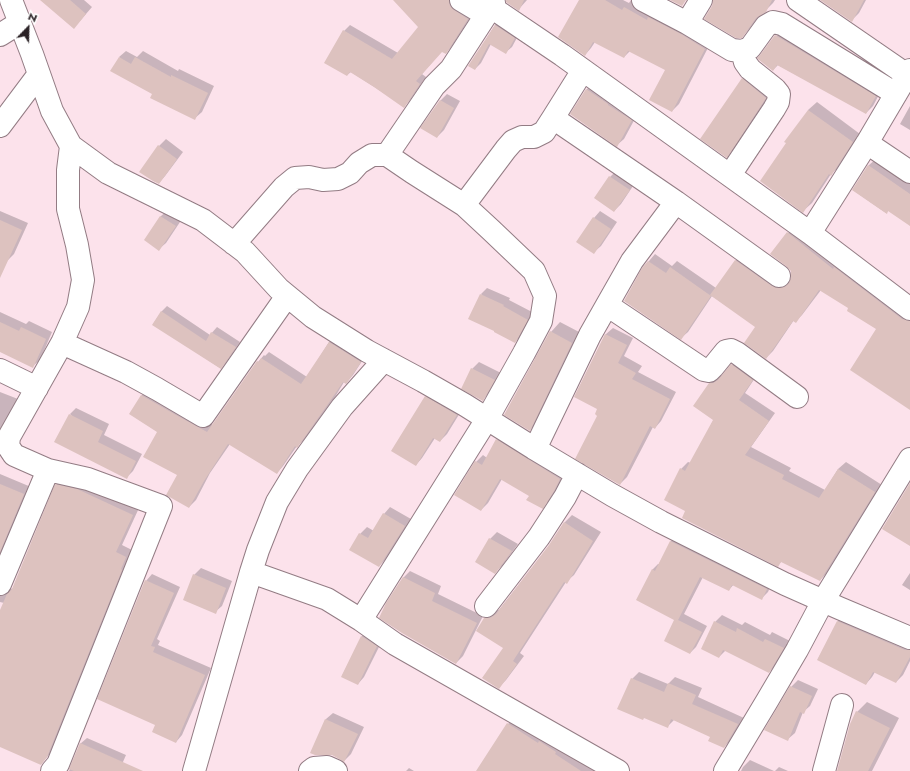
<!DOCTYPE html>
<style>
body{margin:0}
#map{position:relative;width:910px;height:771px;overflow:hidden;background:#fce2eb;font-family:Jost,sans-serif}
canvas{display:block}
.north{position:absolute;left:8px;top:8px;width:40px;height:40px;-webkit-text-stroke:3px #fff;paint-order:stroke;rotate:23deg;font-size:11px;font-weight:700;line-height:16px;text-align:center;color:#2a2125}
.north::after{content:'';display:block;margin:auto;width:14px;height:18px;background:#2a2125;clip-path:polygon(50% 0,100% 100%,50% 72%,0 100%)}
</style>
<div id="map">
<canvas width="910" height="771"></canvas>
<div class="north">N</div>
</div>
<script>
const g = document.querySelector('canvas').getContext('2d');
g.lineJoin = 'round';
function paint(path, color) { g.fillStyle = color; g.fill(path, 'evenodd'); }
const poly = rows => new Path2D(rows.map(r => 'M' + r).join(''));
function stroke(path, color, width, dash) { g.strokeStyle = color; g.lineWidth = width; g.lineCap = dash ? 'butt' : 'round'; g.setLineDash(dash || []); g.stroke(path); }
paint(poly([
 [48,0,84,0,92,7,80,21],
 [401,0,435,0,444,10,451,0,474,12,452,46,446,53,442,51,422,74,426,77,410,100,404,106,351,72,347,75,344,31,350,25,398,53,419,27],
 [507,0,527,0,519,9],
 [581,0,623,0,629,3,631,0,639,0,711,42,679,104,672,111,666,69,630,51,624,57,595,42,591,48,585,55],
 [714,0,775,0,773,3,765,11,760,15,749,29,742,37,713,7],
 [822,0,866,0,859,13,852,20],
 [501,19,520,32,512,47,506,52,491,44,481,63,475,69,469,66,495,25],
 [783,29,882,89,873,106,866,113,778,65,773,70,776,36],
 [126,51,137,57,143,51,178,71,179,69,214,86,202,112,195,118,153,93,119,57],
 [749,72,772,91,733,150,726,156,742,79],
 [593,83,638,113,624,139,617,145,586,90],
 [447,94,460,101,444,130,437,137,440,101],
 [817,102,860,134,840,166,831,174,812,203,803,211,808,110],
 [910,106,910,130,900,124],
 [166,139,183,152,165,176,159,183,159,146],
 [876,159,910,183,910,225,889,210,886,213,853,190,869,165],
 [617,170,635,183,621,204,614,211,595,198,610,177],
 [168,210,182,219,166,243,159,249,145,240,161,216],
 [0,211,28,223,14,254,7,261,0,258],
 [600,211,617,222,601,246,594,252,594,218],
 [795,226,910,313,910,409,877,329,850,308,821,290,802,315,796,321,794,320,773,351,766,358,757,327,712,296,688,332,681,338,643,268,655,254,672,266,677,261,716,288,736,260,743,254,785,282,791,281,792,277,788,233],
 [487,288,510,298,509,300,534,313,521,336,515,342,481,294],
 [167,306,210,335,217,327,240,342,226,362,220,368,153,324,162,311],
 [0,312,26,324,29,321,52,332,40,360,33,366,0,351],
 [560,322,581,333,539,421,530,430,551,332],
 [613,328,633,338,624,356,642,366,638,372,676,392,661,421,655,428,653,427,627,477,620,484,599,415,599,408,575,396,606,334],
 [336,336,366,355,353,375,346,383,344,382,335,397,304,440,297,446,283,466,277,473,230,444,210,473,196,500,189,507,178,475,158,432,130,414,142,395,149,389,183,409,213,425,258,362,264,355,265,356,269,352,307,377,329,342],
 [739,358,759,372,745,393,775,413,751,447,791,468,789,471,825,490,838,469,846,462,882,485,827,573,820,580,782,561,778,565,687,511,681,469,688,462,691,463,714,419,710,384,717,376,721,376,724,374],
 [479,362,501,373,489,393,482,400,472,369],
 [432,390,463,408,447,434,440,441,435,438,422,458,416,465,426,397],
 [0,392,18,399,0,439],
 [76,408,109,424,104,435,142,454,133,471,126,478,70,414],
 [504,433,566,472,561,483,549,501,542,507,530,496,502,479,488,503,481,510,476,462,483,455,487,458,497,440],
 [0,474,31,487,0,560],
 [63,478,139,508,122,545,132,550,54,749,41,764,0,746,0,612,4,603,0,602,0,587,9,590,13,588,56,485],
 [390,507,411,519,386,559,379,566,360,534,367,527,374,531,384,514],
 [572,515,601,532,574,575,566,582,520,653,524,656,506,680,499,687,505,648,484,619,493,611,499,610,550,545,565,522],
 [497,532,518,544,502,566,495,572,490,539],
 [677,535,772,583,768,592,762,598,734,584,729,590,703,577,684,614,707,626,696,647,690,653,676,619,652,570,658,564,659,564,671,541],
 [201,568,232,581,222,606,215,612,194,575],
 [410,571,441,586,438,594,483,616,463,656,456,663,403,578],
 [910,573,910,590,902,585],
 [152,574,180,587,157,639,160,641,158,645,211,668,182,735,176,742,157,724,146,581],
 [844,614,910,642,910,661,903,675,896,682,875,672,872,677,866,684,818,659,838,621],
 [722,615,742,625,745,622,770,635,772,632,790,641,776,665,769,672,726,650,719,657,715,622],
 [369,629,383,639,364,677,358,684,342,676,362,636],
 [639,672,668,684,675,677,702,688,698,697,744,718,731,740,724,747,711,736,674,720,667,727,632,679],
 [798,680,818,689,810,706,803,712,795,733,788,739,791,687],
 [867,702,899,718,872,771,838,771,857,712],
 [333,713,364,727,351,754,344,761,332,754,311,752,326,719],
 [515,717,602,771,490,771,508,724],
 [87,738,126,755,119,771,69,771,80,744],
 [750,760,774,771,741,771,743,767],
 [779,767,788,771,775,771],
 [409,768,414,771,406,771]
]), '#0003');
paint(poly([
 [40,0,70,0,86,14,74,29],
 [393,0,449,0,450,6,454,10,468,19,446,54,442,52,416,81,420,84,404,108,374,87,350,72,347,76,324,63,343,30,392,59,418,27],
 [506,0,524,0,519,11,506,2],
 [579,0,605,0,622,10,624,7,647,20,648,17,681,34,705,49,672,112,649,100,665,70,628,51,624,58,593,42,585,56,558,37],
 [670,0,686,0,682,6],
 [713,0,772,0,766,12,756,18,742,38,736,38,704,19,712,6],
 [820,0,864,0,852,22],
 [495,25,515,38,506,54,489,44,475,70,468,66],
 [775,35,876,96,866,114,777,65,773,71,759,60,757,58,760,55],
 [119,57,131,64,135,57,171,77,171,75,208,93,195,120,150,98,152,94,110,71],
 [742,78,766,98,727,158,700,139],
 [586,89,608,104,608,105,619,112,632,120,617,147,570,114],
 [440,100,454,108,437,138,420,128],
 [808,110,853,142,831,176,829,174,803,213,760,181,786,143,784,142],
 [158,145,177,159,159,184,153,181,139,172],
 [868,165,910,194,910,226,888,211,887,214,852,190],
 [609,176,630,190,614,212,594,198],
 [160,216,176,226,159,251,144,240],
 [593,217,611,229,594,254,576,242],
 [0,220,22,230,0,278],
 [787,232,833,269,834,267,902,319,910,321,910,410,850,370,876,329,847,311,848,308,819,290,796,323,793,321,766,359,744,343,755,327,710,295,735,260,772,286,778,288,784,287,789,283,791,277,791,271,786,266,770,254],
 [648,261,666,273,670,267,711,296,681,340,624,301,642,268],
 [480,294,504,305,503,306,528,320,515,343,494,332,494,331,468,319],
 [161,311,206,341,211,332,236,347,221,369,152,325],
 [0,322,19,331,21,327,46,339,33,368,0,352],
 [550,331,572,343,530,431,504,415],
 [605,334,627,345,618,363,636,373,632,379,670,399,655,429,650,426,620,485,575,459,597,416,595,414,597,409,574,397],
 [329,342,361,362,347,383,346,384,343,382,328,404,297,448,295,446,277,474,228,444,204,481,189,508,166,495,177,475,143,457,157,432,129,414,141,395,176,415,207,432,257,361,259,362,261,358,301,384],
 [731,364,753,380,739,400,769,421,745,455,784,475,782,479,819,498,838,469,875,492,820,581,781,562,778,567,682,518,685,511,664,500,680,468,685,471,713,420,693,406,709,383,713,383,718,380],
 [471,368,495,380,483,401,461,389],
 [425,396,457,415,440,442,433,438,416,466,391,451],
 [69,414,103,431,98,442,136,461,127,479,54,442],
 [496,439,560,479,554,491,543,509,526,500,529,496,500,479,481,511,454,495,475,461,482,465],
 [910,483,910,546,882,529],
 [0,484,24,494,0,552],
 [55,484,77,489,133,515,116,552,126,557,121,569,122,570,47,757,41,765,0,747,0,610,7,594,12,589],
 [383,513,405,526,379,567,349,550,359,533,368,538],
 [564,522,593,541,567,584,564,582,513,661,517,664,499,689,482,678,503,648,476,631,484,618,490,618,496,614,549,545],
 [489,538,512,551,495,574,475,562],
 [670,541,767,589,762,600,732,585,729,591,700,577,678,620,702,632,690,654,664,641,674,620,636,600,652,569,655,571],
 [193,574,226,588,216,614,183,600],
 [403,577,435,593,432,601,477,623,456,664,402,633,379,618,386,603],
 [145,580,174,593,151,646,155,647,153,652,205,675,176,743,152,732,155,725,97,699],
 [714,621,736,632,737,628,763,642,765,639,784,648,769,673,723,650,719,658,701,649],
 [837,621,905,650,910,650,910,657,896,683,873,672,866,685,817,660],
 [361,636,377,646,358,685,341,677],
 [631,678,664,692,668,683,696,695,692,704,738,724,724,748,708,741,710,737,671,719,668,728,644,718,643,720,617,709],
 [790,686,812,696,804,714,800,712,788,741,764,730],
 [856,711,890,728,868,771,837,771,850,724],
 [325,719,358,734,344,762,341,760,332,755,315,755,310,753],
 [507,723,538,743,539,741,556,752,555,754,581,771,476,771],
 [80,743,143,771,74,771,69,769]
]), '#ddc2bf');
const minor = poly([
 [11,0,32,54,52,111,71,146,108,173,203,220,245,252,279,289,313,317,367,351,423,381,465,405,535,449,612,495,661,522,785,584,839,608,910,638],
 [461,0,486,15,494,3],
 [643,0,687,23,732,50,742,51,750,48,766,26,773,22,782,24,896,94],
 [798,0,910,77],
 [491,7,562,55,810,233],
 [687,23,701,0],
 [0,35,19,23],
 [910,70,867,143,810,233,910,309],
 [553,118,676,202,779,276],
 [0,126,39,74],
 [867,143,910,172],
 [730,175,774,109,778,102,779,94,775,89,750,69,745,62,742,51],
 [464,205,506,149,513,141,522,137,534,137,544,132,553,118,583,70],
 [234,244,284,187,295,178,309,177,323,180,338,179,350,173,359,163,372,155,387,155],
 [607,305,704,370,709,371,713,367,726,351,731,350,737,353,797,397],
 [62,343,126,372,157,389,203,416,287,296],
 [0,370,37,388],
 [535,449,590,335,607,305,632,261,676,202],
 [48,470,14,455,8,446,9,437,62,343,78,307,83,280,77,245,68,209,68,170,71,146],
 [251,572,327,599,361,620,395,644,618,771],
 [0,584,48,470,88,479,161,506,58,764,52,771],
 [486,606,539,537,565,497,577,474],
 [361,620,487,419,524,353,541,321,545,296,534,271,491,230,464,205,412,172,387,155,434,86,451,69,486,15],
 [194,771,251,572,258,550,277,502,297,469,342,407,384,360],
 [310,771,314,768,327,767,336,771],
 [725,771,767,701,797,650,823,601,910,459],
 [824,771,842,705]
]);
stroke(minor, '#937c84', 24);
stroke(minor, '#fff', 22);
</script>
